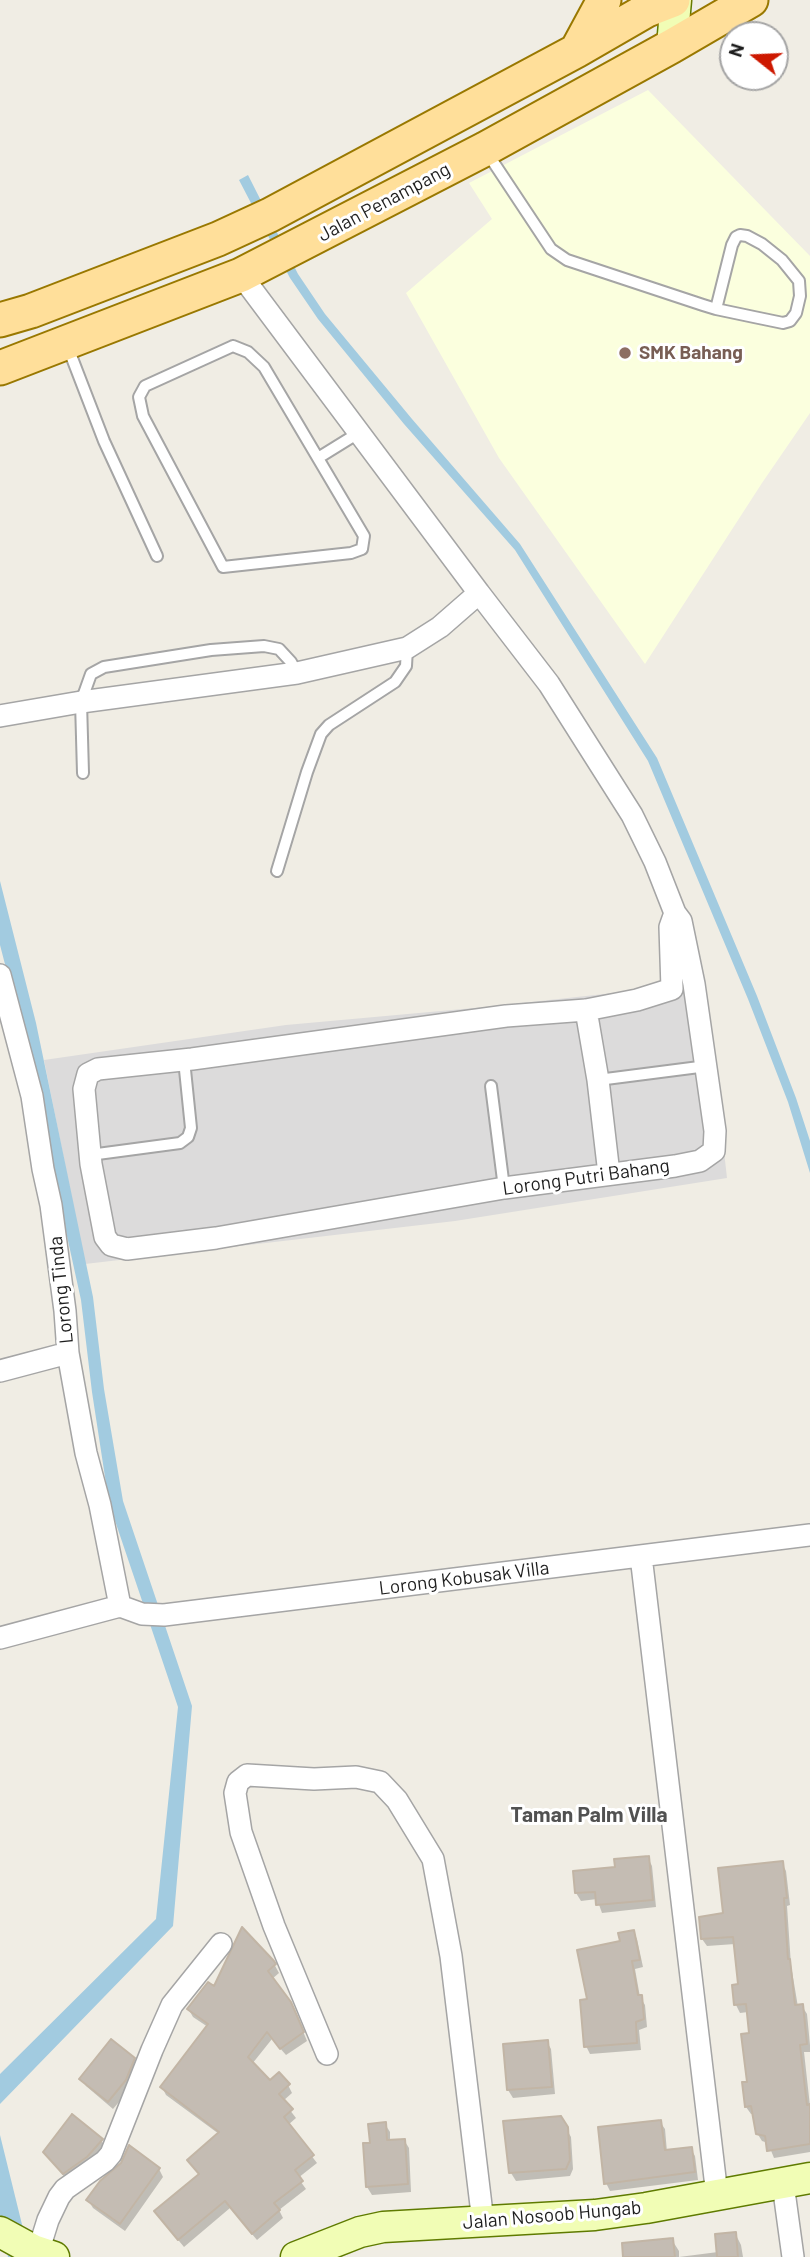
<!DOCTYPE html>
<style>
body{margin:0}
#map{position:relative;width:810px;height:2257px;overflow:hidden;background:#f0ede4;font-family:Barlow,sans-serif}
canvas{display:block}
.north{position:absolute;left:719px;top:21px;width:70px;height:70px;box-sizing:border-box;background:#fff;border:2px solid #a5a5a5;border-radius:50%;rotate:288deg;font-size:19px;font-weight:700;line-height:28px;text-align:center;color:#1e1e1e}
.north::after{content:'';display:block;margin:auto;width:24px;height:32px;background:#cd1800;clip-path:polygon(50% 0,100% 100%,50% 72%,0 100%)}
</style>
<div id="map">
<canvas width="810" height="2257"></canvas>
<div class="north">N</div>
</div>
<script>
const g = document.querySelector('canvas').getContext('2d');
g.lineJoin = 'round';
function paint(path, color) { g.fillStyle = color; g.fill(path, 'evenodd'); }
const poly = rows => new Path2D(rows.map(r => 'M' + r).join(''));
function stroke(path, color, width, dash) { g.strokeStyle = color; g.lineWidth = width; g.lineCap = dash ? 'butt' : 'round'; g.setLineDash(dash || []); g.stroke(path); }
function write(font, color, halo, rows, align = 'center') {
  g.font = font + ' Barlow,sans-serif'; g.lineWidth = 6; g.setLineDash([]); g.textBaseline = 'middle'; g.strokeStyle = halo; g.fillStyle = color; for (const [text, x, y, turn = 0] of rows) {
    g.save(); g.translate(x, y); g.rotate((+turn || 0) * Math.PI / 180); g.textAlign = isNaN(turn) ? turn : align; if (halo) g.strokeText(text, 0, 0); g.fillText(text, 0, 0); g.restore();
  }
}
paint(poly([
 [705,983,727,1178,455,1221,85,1264,44,1060,286,1025,485,1007]
]), '#dcdbdb');
paint(poly([
 [648,90,810,256,810,413,762,483,645,664,499,458,406,293,492,219,469,183]
]), '#fbffde');
paint(poly([
 [248,175,298,274,325,314,412,419,520,544,657,758,757,996,796,1098,810,1141,810,1173,788,1102,748,999,648,761,515,550,404,424,318,319,290,278,239,180],
 [0,881,36,1023,93,1297,104,1389,123,1501,192,1706,173,1926,0,2104,0,2074,156,1919,178,1707,109,1503,92,1392,81,1300,21,1026,0,945],
 [0,2135,30,2257,8,2257,0,2223]
]), '#a2cbe0');
paint(poly([
 [648,1858,652,1866,656,1907,602,1913,597,1899,581,1901,576,1893,617,1869],
 [782,1863,786,1871,790,1905,787,1906,791,1965,798,2007,802,2006,807,2014,810,2045,810,2052,804,2052,810,2106,810,2152,774,2158,768,2143,762,2141,757,2133,754,2114,751,2114,746,2107,751,2035,748,2012,740,2013,736,2005,740,1986,735,1944,707,1946,702,1939,725,1915],
 [633,1931,637,1939,643,1967,635,1969,640,1997,645,2005,647,2027,639,2030,641,2050,590,2054,586,2046,589,2001,622,1943],
 [273,1962,279,1973,272,1979,295,2012,307,2041,286,2055,272,2039,252,2064,270,2083,288,2085,292,2093,283,2101,296,2118,288,2125,317,2163,298,2178,306,2189,279,2210,283,2218,257,2240,230,2208,184,2247,161,2219,200,2175,189,2161,219,2134,166,2095,162,2087,208,2027,193,2017,189,2010,215,1989],
 [547,2042,551,2049,555,2094,513,2098,508,2090,505,2045],
 [133,2059,138,2067,130,2089,113,2109,86,2086,81,2079],
 [560,2118,571,2137,573,2169,570,2176,516,2181,511,2173],
 [660,2122,665,2129,667,2152,691,2149,695,2156,698,2180,610,2191,606,2183],
 [385,2124,390,2132,390,2141,404,2140,409,2148,411,2192,372,2195,367,2187,372,2144],
 [101,2140,106,2148,68,2181,50,2160],
 [159,2169,163,2177,125,2231,93,2208,88,2200],
 [735,2233,741,2245,743,2257,625,2257,672,2240,679,2251,679,2257,718,2252]
]), '#0003');
const building = poly([
 [649,1856,653,1900,596,1905,595,1892,575,1893,573,1871,615,1867,614,1859,649,1856],
 [783,1861,787,1898,784,1898,788,1959,790,1959,795,2005,803,2004,807,2044,800,2045,807,2105,810,2104,810,2144,767,2151,765,2136,756,2134,751,2106,745,2107,742,2082,747,2082,741,2034,749,2033,746,2004,734,2005,732,1985,738,1984,733,1937,701,1939,699,1917,723,1913,718,1868,783,1861],
 [242,1927,274,1961,276,1964,268,1971,291,2002,304,2032,280,2049,267,2032,248,2057,270,2080,279,2072,290,2084,279,2094,293,2109,284,2117,314,2155,295,2170,303,2181,274,2203,280,2210,252,2234,225,2201,178,2240,154,2211,199,2174,187,2160,219,2132,160,2087,208,2024,187,2009,208,1982,214,1986,242,1927],
 [634,1930,640,1960,632,1961,638,1995,642,1995,644,2019,636,2022,637,2043,584,2047,580,2000,587,1999,577,1950,620,1941,618,1933,634,1930],
 [111,2039,135,2058,126,2080,108,2102,79,2079,111,2039],
 [548,2040,552,2087,507,2090,503,2044,548,2040],
 [72,2114,103,2139,87,2157,63,2174,43,2152,72,2114],
 [561,2116,568,2127,570,2160,566,2169,509,2173,503,2121,561,2116],
 [661,2120,665,2150,692,2147,695,2172,604,2184,598,2127,661,2120],
 [386,2122,387,2140,405,2139,408,2184,366,2187,363,2143,370,2143,368,2124,386,2122],
 [129,2145,160,2168,120,2224,86,2200,100,2181,121,2163,129,2145],
 [736,2232,738,2257,717,2257,715,2234,736,2232],
 [673,2238,675,2257,623,2257,622,2243,673,2238]
]);
paint(building, '#c4bcb3');
stroke(building, '#c2b5a5', 2);
const lane = poly([
 [486,151,551,249,567,260,703,305,716,309,754,317,783,323,790,321,796,313,800,296,799,281,782,260,762,244,747,236,740,235,736,237,732,245,716,309],
 [67,345,104,441,157,556],
 [233,346,248,352,264,367,364,536,362,549,351,553,223,567,143,416,139,397,145,386,233,346],
 [318,458,360,432],
 [83,773,81,702,91,674,104,667,211,650,264,646,279,649,291,662,297,673],
 [277,871,307,772,321,734,329,725,395,682,406,666,407,648],
 [598,1080,707,1066],
 [491,1086,504,1188],
 [90,1155,180,1143,188,1137,191,1128,184,1060]
]);
const street = poly([
 [479,593,549,684,632,815,655,862,675,913],
 [0,716,81,702,297,673,407,648,440,627,479,593,241,275],
 [675,913,681,921,694,984,715,1131,714,1151,700,1161,675,1166,504,1188,216,1238,127,1249,111,1245,105,1237,91,1164,84,1089,88,1074,98,1069,192,1059,506,1016,586,1010,637,1000,672,989,670,927,675,913],
 [0,975,32,1096,43,1169,51,1205,65,1311,68,1353,86,1453,100,1505,120,1606],
 [586,1010,598,1080,609,1174],
 [0,1371,68,1353],
 [641,1556,717,2195],
 [120,1606,142,1614,164,1615,810,1535],
 [0,1638,120,1606],
 [327,2054,274,1926,241,1832,235,1793,238,1782,247,1775,314,1779,356,1777,380,1782,397,1800,433,1859,451,1956,483,2222],
 [783,2184,793,2257],
 [38,2252,48,2220,59,2197,65,2189,105,2161,111,2154,152,2050,172,2005,221,1944]
]);
const secondary = poly([
 [672,46,676,0],
 [0,2232,33,2250,54,2257],
 [296,2257,360,2232,383,2227,595,2215,646,2208,810,2178]
]);
const primary = poly([
 [578,48,604,0],
 [0,320,31,311,218,239,270,215,576,51,647,10,673,0],
 [0,368,241,275,485,149,672,46,751,0]
]);
stroke(lane, '#a5a5a5', 14);
stroke(street, '#a5a5a5', 24);
stroke(secondary, '#5f7b00', 33);
stroke(primary, '#997800', 37);
stroke(lane, '#fff', 10);
stroke(street, '#fff', 21);
stroke(secondary, '#f1fdb5', 30);
stroke(primary, '#ffdf9a', 33);
for (const [x, y, r, color] of [
 [625,353,7,"#8d6e63"]
]) { const dot = new Path2D(); dot.arc(x, y, r, 0, 2 * Math.PI); g.fillStyle = color; g.fill(dot); stroke(dot, '#fff', 2.5); }
write('19px', '#1e1e1e', '#fff', [
 ["Jalan Penampang",384,202,-28],
 ["Lorong Putri Bahang",586,1177,-8],
 ["Lorong Tinda",61,1290,-96],
 ["Lorong Kobusak Villa",464,1578,-7],
 ["Jalan Nosoob Hungab",552,2215,-5]
]);
write('bold 19px', '#785e54', '#fff', [
 ["SMK Bahang",639,353]
], 'left');
write('bold 21px', '#515151', '#fff', [
 ["Taman Palm Villa",589,1815]
]);
</script>
